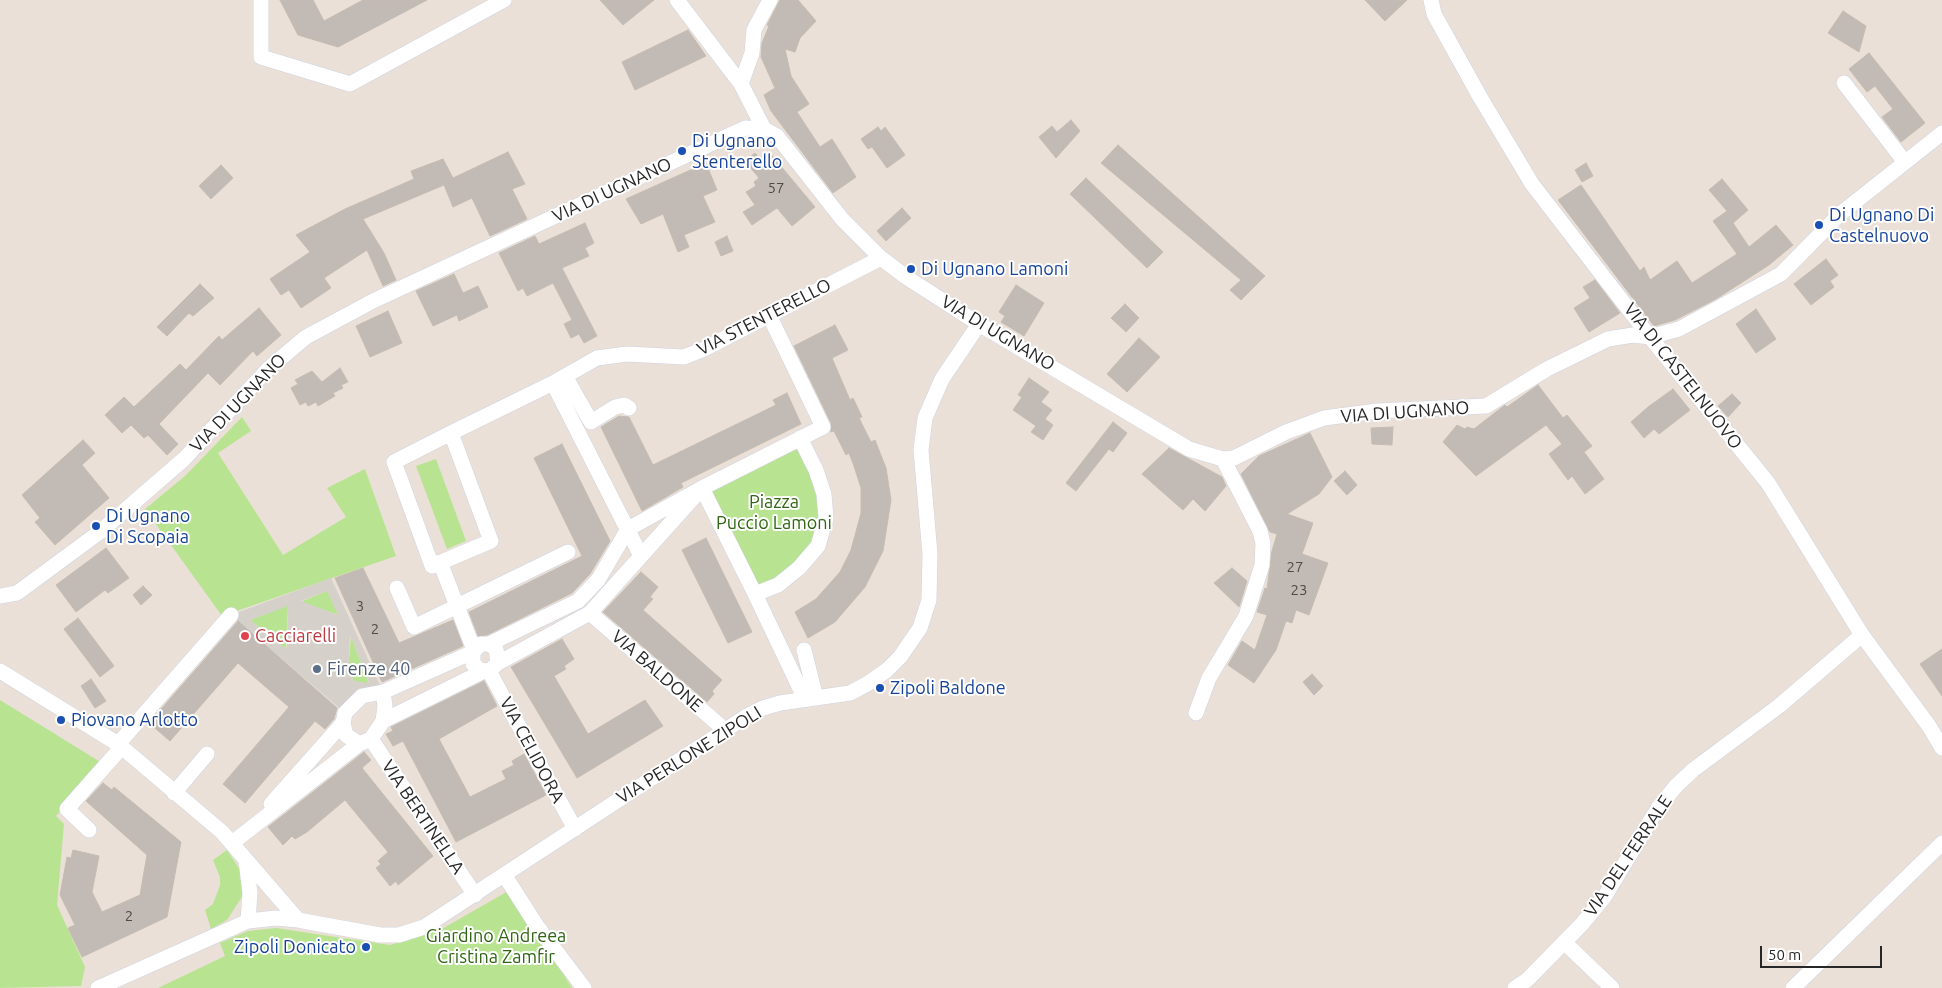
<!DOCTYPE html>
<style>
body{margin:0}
#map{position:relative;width:1942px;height:988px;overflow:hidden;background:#ebe0d7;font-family:Ubuntu,sans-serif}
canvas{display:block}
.scale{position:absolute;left:1760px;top:946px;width:122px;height:22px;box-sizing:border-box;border:2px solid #272727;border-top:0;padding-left:6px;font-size:15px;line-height:18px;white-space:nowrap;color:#272727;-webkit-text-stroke:4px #fff;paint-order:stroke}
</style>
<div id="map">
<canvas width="1942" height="988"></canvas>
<div class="scale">50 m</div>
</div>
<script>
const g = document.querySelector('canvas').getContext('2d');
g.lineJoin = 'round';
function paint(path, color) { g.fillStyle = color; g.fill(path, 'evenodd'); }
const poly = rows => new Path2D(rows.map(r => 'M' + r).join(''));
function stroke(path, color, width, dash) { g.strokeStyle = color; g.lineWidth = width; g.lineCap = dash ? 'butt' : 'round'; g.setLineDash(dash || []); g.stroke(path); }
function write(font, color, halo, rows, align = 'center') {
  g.font = font + ' Ubuntu,sans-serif'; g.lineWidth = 4; g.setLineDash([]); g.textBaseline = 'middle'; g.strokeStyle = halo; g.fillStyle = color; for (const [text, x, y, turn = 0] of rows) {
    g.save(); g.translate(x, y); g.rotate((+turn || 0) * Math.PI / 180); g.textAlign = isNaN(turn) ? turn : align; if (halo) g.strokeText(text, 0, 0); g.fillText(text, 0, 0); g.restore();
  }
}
paint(poly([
 [242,417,251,431,218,453,283,555,346,517,327,488,365,469,396,556,222,616,145,509,185,476],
 [800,447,820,500,821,518,815,539,789,570,759,588,710,492],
 [436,459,466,541,447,549,416,466],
 [327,591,339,615,300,602],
 [288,605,286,649,250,620],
 [351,636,369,684,354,681,348,670],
 [0,700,102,763,56,816,64,824,57,905,85,967,81,986,0,988],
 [227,850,240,870,243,895,227,920,211,929,205,910,213,904,220,885,220,877,213,860],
 [510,890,572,988,158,988,225,956,220,943,248,931,276,928,390,945,440,930]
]), '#b8e491');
paint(poly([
 [331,578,383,692,345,713,231,615],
 [327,591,338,615,301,601],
 [288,606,287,648,286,649,250,620],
 [350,637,351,637,369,683,354,681,348,670]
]), '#d6d0ca');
const building = poly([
 [280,0,313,0,324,21,363,0,427,0,338,47,298,35,280,0],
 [600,0,654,0,623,25,600,0],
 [780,0,798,0,816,21,800,38,795,52,785,49,791,76,809,104,797,112,820,147,832,139,856,177,833,193,771,111,764,95,775,88,761,57,762,43,769,26,767,25,780,0],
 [1365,0,1407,0,1385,21,1365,0],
 [1843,11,1866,26,1859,52,1828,33,1843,11],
 [688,30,706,56,635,90,622,62,688,30],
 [1869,53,1925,123,1901,142,1882,117,1893,109,1875,86,1867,92,1849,69,1869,53],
 [1071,120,1080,131,1056,158,1039,137,1052,126,1057,132,1071,120],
 [878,127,881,131,885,127,905,155,887,168,872,147,868,149,861,139,878,127],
 [1118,145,1265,276,1241,300,1230,290,1241,280,1101,163,1118,145],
 [508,152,525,184,512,189,527,219,490,236,472,198,453,207,444,185,363,219,384,253,396,280,383,286,367,250,324,278,331,288,301,308,289,290,281,295,270,279,310,252,296,235,345,209,414,179,411,171,443,159,453,178,508,152],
 [769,152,815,207,792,226,777,208,752,225,743,212,755,205,746,192,756,186,754,182,759,178,745,161,755,153,760,159,769,152],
 [706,163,717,190,703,196,715,222,684,235,689,247,678,252,663,214,641,224,626,199,706,163],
 [1586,163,1593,176,1582,182,1575,170,1586,163],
 [221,165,233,178,211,199,199,186,221,165],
 [1086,178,1163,252,1147,268,1070,194,1086,178],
 [1722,179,1748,210,1733,223,1749,247,1776,225,1793,245,1769,265,1716,299,1675,320,1654,326,1558,200,1581,185,1640,271,1644,267,1650,280,1677,261,1692,283,1737,254,1713,221,1727,211,1709,190,1722,179],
 [902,208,911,218,886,241,877,231,902,208],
 [585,223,594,243,585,248,589,256,562,268,597,336,584,343,579,334,571,338,564,324,572,320,553,283,527,296,523,288,518,291,499,253,535,236,539,244,585,223],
 [727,236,733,251,721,256,715,242,727,236],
 [1826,259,1838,275,1830,281,1834,287,1811,305,1794,284,1826,259],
 [454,274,463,293,478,286,488,307,459,321,457,315,433,326,416,291,454,274],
 [1595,280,1620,313,1589,332,1574,308,1590,298,1583,287,1595,280],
 [200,284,214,298,193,316,189,313,167,336,157,327,200,284],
 [1016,285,1044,303,1024,336,1001,322,1005,316,999,312,1016,285],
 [1125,304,1139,318,1126,332,1111,318,1125,304],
 [259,308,281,335,257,356,253,351,220,385,208,373,159,424,178,444,167,455,148,435,144,438,131,425,122,433,105,415,124,397,134,407,180,364,186,370,219,336,222,340,259,308],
 [1756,309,1776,339,1756,353,1736,324,1756,309],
 [388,311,402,343,370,357,356,326,388,311],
 [835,325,848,350,832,358,850,400,853,398,862,417,859,418,871,442,875,440,886,468,891,500,883,551,865,587,835,622,808,638,795,612,816,599,840,572,851,550,861,513,861,488,854,466,849,453,846,455,834,431,831,432,831,423,794,346,835,325],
 [1139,338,1160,357,1127,392,1107,374,1139,338],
 [340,368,348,382,341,385,343,388,333,393,335,396,318,406,316,402,308,406,306,402,300,405,291,388,298,384,295,380,312,371,322,382,340,368],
 [1029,378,1049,392,1041,402,1052,410,1045,419,1053,425,1043,440,1031,432,1036,426,1013,410,1022,397,1018,395,1029,378],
 [1538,385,1563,418,1567,415,1592,446,1584,452,1604,479,1585,494,1572,476,1568,480,1549,454,1562,444,1546,425,1476,476,1443,442,1457,425,1465,429,1467,427,1474,429,1501,408,1505,405,1507,407,1538,385],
 [1673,389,1690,410,1659,434,1654,429,1644,438,1631,422,1648,407,1673,389],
 [787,393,801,424,681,483,683,487,642,511,601,427,619,416,629,417,653,465,776,405,773,400,787,393],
 [1732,394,1741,403,1728,417,1718,406,1732,394],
 [1113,422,1127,433,1113,452,1109,449,1076,491,1066,483,1113,422],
 [1393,427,1392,445,1372,444,1371,428,1393,427],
 [1310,433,1332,477,1319,494,1287,514,1313,523,1302,554,1328,563,1309,615,1296,610,1292,623,1286,621,1276,650,1254,683,1228,665,1242,641,1255,650,1267,615,1257,612,1265,588,1267,589,1272,551,1277,534,1270,532,1241,474,1259,456,1310,433],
 [83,440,95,453,82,465,109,498,55,545,35,522,40,518,22,495,83,440],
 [562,444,610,541,590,574,572,593,487,635,478,636,469,612,582,556,534,458,562,444],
 [1169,448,1222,477,1226,486,1205,511,1193,499,1183,510,1142,474,1169,448],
 [1345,471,1357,485,1347,495,1334,481,1345,471],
 [706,538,752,632,728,643,682,550,706,538],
 [106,548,129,578,108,593,105,590,76,612,56,585,106,548],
 [363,568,399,643,453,620,463,646,382,682,335,578,363,568],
 [1232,568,1247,581,1239,607,1214,583,1232,568],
 [641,572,658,587,650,597,653,599,643,610,722,680,712,691,714,694,707,702,603,612,641,572],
 [143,586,152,595,141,605,133,595,143,586],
 [78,618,114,666,100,677,64,629,78,618],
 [238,621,337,708,334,719,325,729,315,721,245,803,223,784,289,707,238,663,170,741,149,723,238,621],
 [562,639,574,659,564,666,566,669,554,676,588,734,645,700,663,726,577,778,511,667,562,639],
 [1942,649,1942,696,1920,664,1942,649],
 [1312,674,1323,686,1314,695,1303,682,1312,674],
 [91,679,106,701,95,708,81,686,91,679],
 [484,681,497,706,439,739,470,797,506,779,502,771,514,765,512,761,524,754,546,795,456,842,403,741,393,746,386,734,393,731,391,727,484,681],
 [364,752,371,760,362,768,433,856,398,885,396,881,390,886,376,868,381,864,378,861,388,852,345,800,307,832,295,839,292,836,283,845,268,827,364,752],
 [103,783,112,790,114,787,181,842,167,917,82,957,68,928,75,925,60,895,67,857,71,858,73,850,99,856,92,892,102,912,140,895,147,855,86,801,103,783]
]);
paint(building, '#c2bab4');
stroke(building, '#c5bcb1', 1);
const minor = poly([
 [261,0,261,57,350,84,504,0],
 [677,0,741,84,764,129],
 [1431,0,1434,14,1480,97,1532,184,1650,337,1768,483,1862,635,1929,726,1942,748],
 [1844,83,1904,161],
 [741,84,752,53,754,30,770,0],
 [565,376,591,422,615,407,624,405,629,408],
 [553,383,641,556],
 [451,433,491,541,432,566,394,462,451,433,553,383,597,358,627,354,684,357,704,349,881,258],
 [702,488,755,594,805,699],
 [440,562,474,650],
 [397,588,414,627,568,552],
 [755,594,778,585,799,568,818,546,826,518,824,494,816,470,800,438],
 [0,596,17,593,101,531,184,459,269,368,306,337,373,301,745,128,764,129,777,136,842,219,881,258,906,277,979,324,1189,449,1223,459,1234,458,1286,432,1324,418,1377,411,1486,406,1547,369,1608,339,1633,335,1650,337,1679,329,1781,274,1840,214,1942,133],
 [590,613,725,730],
 [489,644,578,601,598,580,628,529,702,488,823,427,769,315],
 [804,650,816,698],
 [498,663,590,613,694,497],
 [0,671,118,744,222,832,298,920],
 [489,671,575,829],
 [383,692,473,652,481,644,489,644,496,649,498,663,489,671,480,670,473,664,473,652],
 [1196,713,1209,678,1246,616,1262,565,1263,543,1260,531,1223,459],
 [383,721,484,671],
 [371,739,475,895],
 [118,744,231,615],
 [174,793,207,754],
 [271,804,343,723],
 [89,830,67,809,121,748],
 [232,843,359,744,371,739,383,721,385,706,383,692,362,696,345,713,343,723,346,735,359,744],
 [246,860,250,893,248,921],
 [505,876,537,926,584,988],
 [1564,942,1612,988],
 [98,988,248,921,276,918,298,920,380,935,399,935,424,927,747,716,763,708,780,703,850,693,867,684,887,670,900,657,920,628,929,600,930,554,921,450,925,418,942,379,979,324],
 [1515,988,1527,980,1582,924,1605,896,1658,808,1676,786,1693,770,1779,706,1862,635],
 [1793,988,1942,843]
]);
stroke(minor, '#cdd3e1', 16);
stroke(minor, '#fff', 15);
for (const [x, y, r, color] of [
 [682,151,5,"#1a4fb4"],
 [1819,225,5,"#1a4fb4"],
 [911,269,5,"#1a4fb4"],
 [96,526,5,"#1a4fb4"],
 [245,636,5,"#e0444e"],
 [317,669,5,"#5c6f8a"],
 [880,688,5,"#1a4fb4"],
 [61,720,5,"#1a4fb4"],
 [366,947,5,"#1a4fb4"]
]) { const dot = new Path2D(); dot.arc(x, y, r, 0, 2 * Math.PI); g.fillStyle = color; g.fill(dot); stroke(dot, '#fff', 2); }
write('15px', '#4e4c4a', null, [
 ["57",776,188],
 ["27",1295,567],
 ["23",1299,590],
 ["3",360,606],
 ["2",375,629],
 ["2",129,916]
]);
write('18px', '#164399', '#fff', [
 ["Di Ugnano",692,141],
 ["Stenterello",692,162],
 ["Di Ugnano Di",1829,215],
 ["Castelnuovo",1829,236],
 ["Di Ugnano Lamoni",921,269],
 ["Di Ugnano",106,516],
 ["Di Scopaia",106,537],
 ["Zipoli Baldone",890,688],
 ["Piovano Arlotto",71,720],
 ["Zipoli Donicato",356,947,"right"]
], 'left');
write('18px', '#272727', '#fff', [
 ["VIA DI UGNANO",612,190,-25],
 ["VIA STENTERELLO",764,317,-27],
 ["VIA DI UGNANO",998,333,31],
 ["VIA DI CASTELNUOVO",1683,376,52],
 ["VIA DI UGNANO",238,403,-46],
 ["VIA DI UGNANO",1405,412,-4],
 ["VIA BALDONE",657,671,41],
 ["VIA CELIDORA",532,750,62],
 ["VIA PERLONE ZIPOLI",689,755,-32],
 ["VIA BERTINELLA",423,817,56],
 ["VIA DEL FERRALE",1628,856,-56]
]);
write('18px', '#316516', '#fff', [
 ["Piazza",774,502],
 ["Puccio Lamoni",774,523],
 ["Giardino Andreea",496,936],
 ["Cristina Zamfir",496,957]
]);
write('18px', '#be3a42', '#fff', [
 ["Cacciarelli",255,636]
], 'left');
write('18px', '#4e5e75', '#fff', [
 ["Firenze 40",327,669]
], 'left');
</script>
